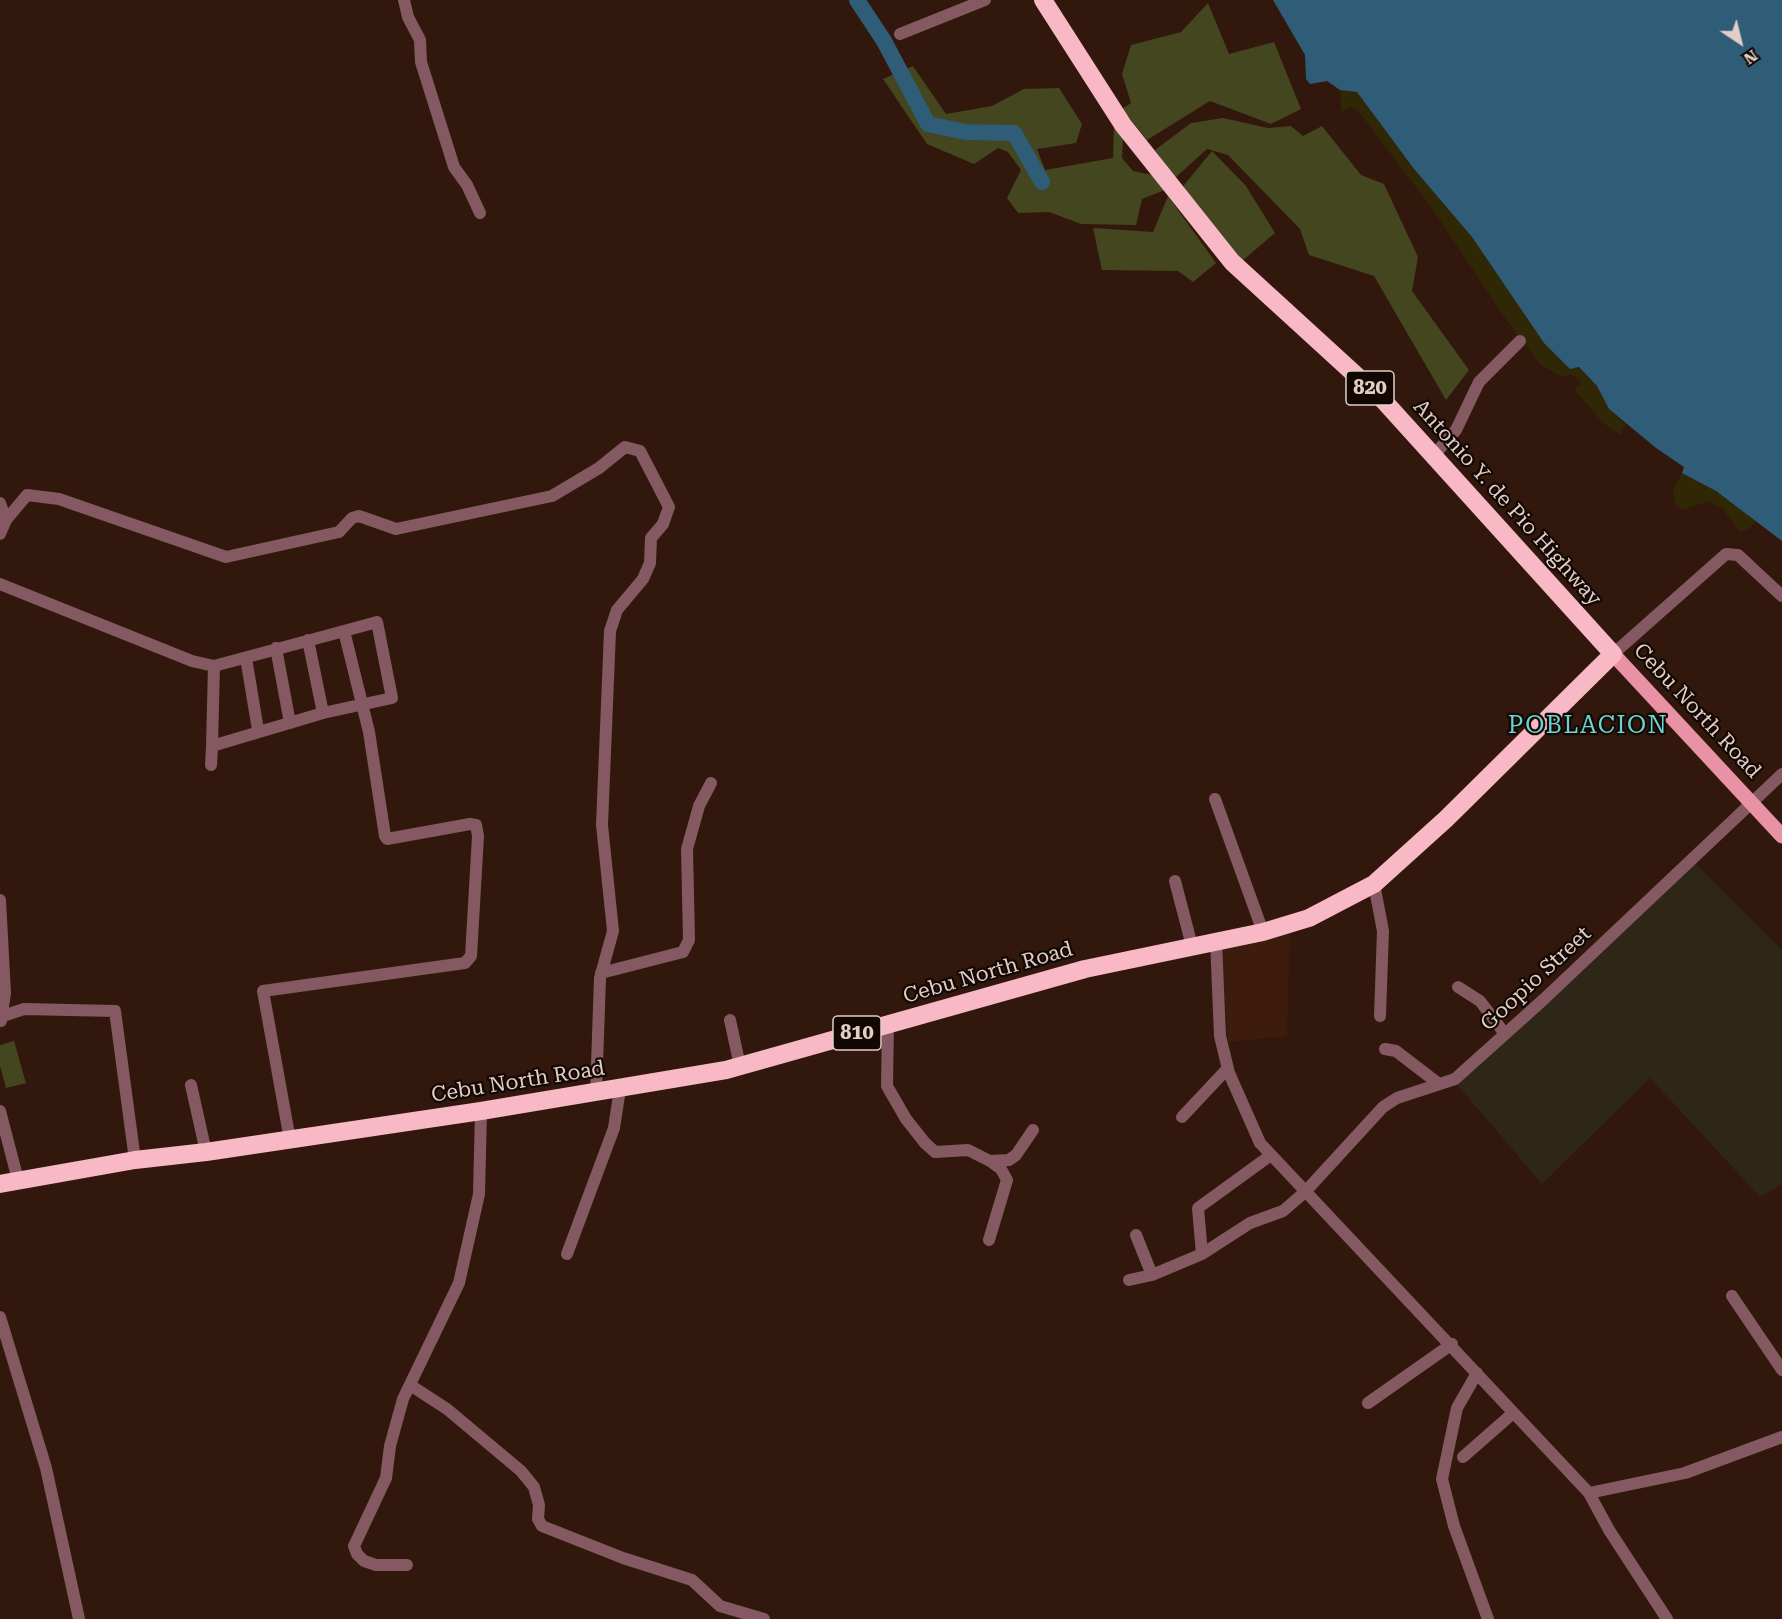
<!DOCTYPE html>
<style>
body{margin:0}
#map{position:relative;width:1782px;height:1619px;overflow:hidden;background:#32180c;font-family:"Roboto Serif",serif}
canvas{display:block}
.north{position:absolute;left:1710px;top:12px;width:60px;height:60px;-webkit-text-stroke:4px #120703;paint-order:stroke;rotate:145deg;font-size:16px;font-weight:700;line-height:24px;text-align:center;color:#e1cec7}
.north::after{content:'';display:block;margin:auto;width:21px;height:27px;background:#e1cec7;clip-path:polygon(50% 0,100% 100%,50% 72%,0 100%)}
</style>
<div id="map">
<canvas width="1782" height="1619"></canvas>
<div class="north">N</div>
</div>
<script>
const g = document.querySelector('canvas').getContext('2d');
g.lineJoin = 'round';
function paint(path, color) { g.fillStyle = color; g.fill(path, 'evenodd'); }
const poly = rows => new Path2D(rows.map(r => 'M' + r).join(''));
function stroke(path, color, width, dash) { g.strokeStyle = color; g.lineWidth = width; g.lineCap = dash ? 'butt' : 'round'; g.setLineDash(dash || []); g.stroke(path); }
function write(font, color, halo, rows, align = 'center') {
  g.font = font + ' "Roboto Serif",serif'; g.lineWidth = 4.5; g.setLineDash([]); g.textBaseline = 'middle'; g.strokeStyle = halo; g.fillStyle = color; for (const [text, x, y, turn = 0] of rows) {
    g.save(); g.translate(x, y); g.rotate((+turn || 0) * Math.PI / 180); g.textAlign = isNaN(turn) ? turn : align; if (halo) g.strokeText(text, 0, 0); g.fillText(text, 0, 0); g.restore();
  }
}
paint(poly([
 [1290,931,1287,1036,1228,1042,1221,947]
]), '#3d1c0d');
paint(poly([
 [1692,860,1782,950,1782,1184,1760,1197,1650,1078,1542,1184,1455,1082]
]), '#2e2616');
paint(poly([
 [1208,3,1229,54,1274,42,1301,109,1271,124,1210,101,1147,140,1122,109,1131,103,1122,74,1131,45,1181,32],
 [913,66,946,114,992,106,1024,89,1059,88,1082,124,1076,143,1037,149,1045,170,1113,158,1114,126,1123,139,1122,158,1133,171,1152,175,1165,190,1142,199,1136,225,1081,224,1049,212,1018,213,1007,198,1021,170,1008,152,998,148,974,164,927,144,883,79],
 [1223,118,1268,128,1291,126,1303,136,1322,126,1361,175,1384,184,1418,257,1412,291,1469,370,1446,400,1374,276,1309,255,1300,229,1228,155,1207,149,1175,178,1155,150,1191,123],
 [1212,151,1246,186,1275,233,1242,261,1180,190],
 [1168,196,1216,263,1193,282,1178,271,1102,270,1093,228,1153,232],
 [14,1041,26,1083,6,1088,0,1066,0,1045]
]), '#43461e');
paint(poly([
 [1340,90,1357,92,1414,169,1472,237,1560,358,1570,369,1578,367,1597,386,1609,409,1626,425,1620,435,1602,422,1574,389,1581,384,1572,374,1562,377,1540,364,1507,321,1431,207,1357,109,1349,107,1341,112],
 [1682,473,1716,491,1756,521,1749,529,1739,531,1723,509,1709,501,1683,510,1675,504,1673,489]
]), '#2f2705');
paint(poly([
 [1273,0,1782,0,1782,541,1716,491,1682,473,1684,467,1656,448,1609,409,1597,386,1579,367,1570,369,1544,343,1472,237,1414,169,1357,92,1340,90,1327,81,1310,84,1306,79,1305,55]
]), '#2f5d78');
stroke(poly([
 [857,0,884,41,928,124,965,132,1014,133,1042,182]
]), '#2f5d78', 16);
stroke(poly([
 [404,0,408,17,420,40,421,62,454,167,467,185,480,213],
 [900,34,985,0],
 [1434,455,1456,430,1479,382,1520,341],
 [0,503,6,520,0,534],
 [6,520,27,495,59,499,226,557,339,532,352,518,359,516,396,529,552,496,599,468,625,447,640,451,669,507,663,524,651,538,650,563,643,579,617,610,610,631,602,825,613,931,600,978,596,1093],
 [0,584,192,661,214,666,344,631,369,732,385,836,387,839,470,824,476,825,478,836,471,956,465,963,263,991,290,1140],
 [308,640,323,713],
 [276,648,290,723],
 [1613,654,1726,554,1738,555,1782,596],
 [246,658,258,730],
 [212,746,214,666],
 [211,765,212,746,323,713,392,698,377,622,344,631],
 [1215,799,1263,932],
 [1175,881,1192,946],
 [1374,884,1383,931,1380,1016],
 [0,900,5,993,1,1021],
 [1216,941,1220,1036,1229,1073,1260,1143,1589,1493,1609,1530,1667,1619],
 [601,973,683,952,689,940,687,849,699,806,711,783],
 [1458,987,1480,1001,1505,1034],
 [3,1016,24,1009,115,1011,135,1160],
 [730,1020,740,1066],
 [888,1024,887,1086,906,1119,925,1143,935,1152,968,1150,990,1161,1001,1169,1007,1180,989,1240],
 [1385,1049,1396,1051,1439,1084],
 [191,1085,206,1152],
 [0,1111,18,1180],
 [1182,1117,1228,1068],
 [990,1161,1009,1160,1016,1155,1033,1130],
 [1136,1235,1152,1275],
 [567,1254,614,1128,620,1089],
 [1202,1254,1198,1208,1271,1155],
 [1129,1280,1152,1275,1202,1254,1250,1223,1283,1211,1305,1192,1383,1107,1397,1098,1455,1079,1543,1000,1782,774],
 [1732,1296,1782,1370],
 [0,1317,46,1468,79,1619],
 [1477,1373,1457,1408,1442,1479,1454,1526,1488,1619],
 [410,1385,447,1409,521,1471,534,1487,539,1505,538,1519,542,1526,623,1558,692,1580,720,1606,764,1619],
 [1368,1403,1452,1344],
 [1463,1457,1512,1414],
 [1589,1493,1685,1473,1782,1437],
 [407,1565,376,1565,364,1561,357,1554,354,1546,386,1478,390,1446,403,1399,459,1283,479,1194,481,1111]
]), '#845962', 12);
stroke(poly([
 [1613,654,1782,836]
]), '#e992a6', 15);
stroke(poly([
 [0,1184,135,1160,206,1152,481,1111,726,1070,1085,969,1263,932,1309,918,1374,884,1446,819,1613,654,1383,400,1232,262,1123,125,1043,0]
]), '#f8b8c5', 18);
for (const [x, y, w] of [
 [1370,388,48],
 [857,1033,48]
]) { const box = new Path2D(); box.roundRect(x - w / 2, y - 17, w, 34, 4.5); g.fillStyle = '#120703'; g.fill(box); stroke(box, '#e1cec7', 1.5); }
write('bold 20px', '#e1cec7', null, [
 ["820",1370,388],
 ["810",857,1033]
]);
write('21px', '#e1cec7', '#120703', [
 ["Antonio Y. de Pio Highway",1507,503,48],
 ["Cebu North Road",1697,711,47],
 ["Cebu North Road",988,973,-16],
 ["Goopio Street",1536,979,-43],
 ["Cebu North Road",518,1082,-9]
]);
g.letterSpacing = '1.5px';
write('24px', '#69d5d0', '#120703', [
 ["POBLACION",1588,726]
]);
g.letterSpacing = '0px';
</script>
